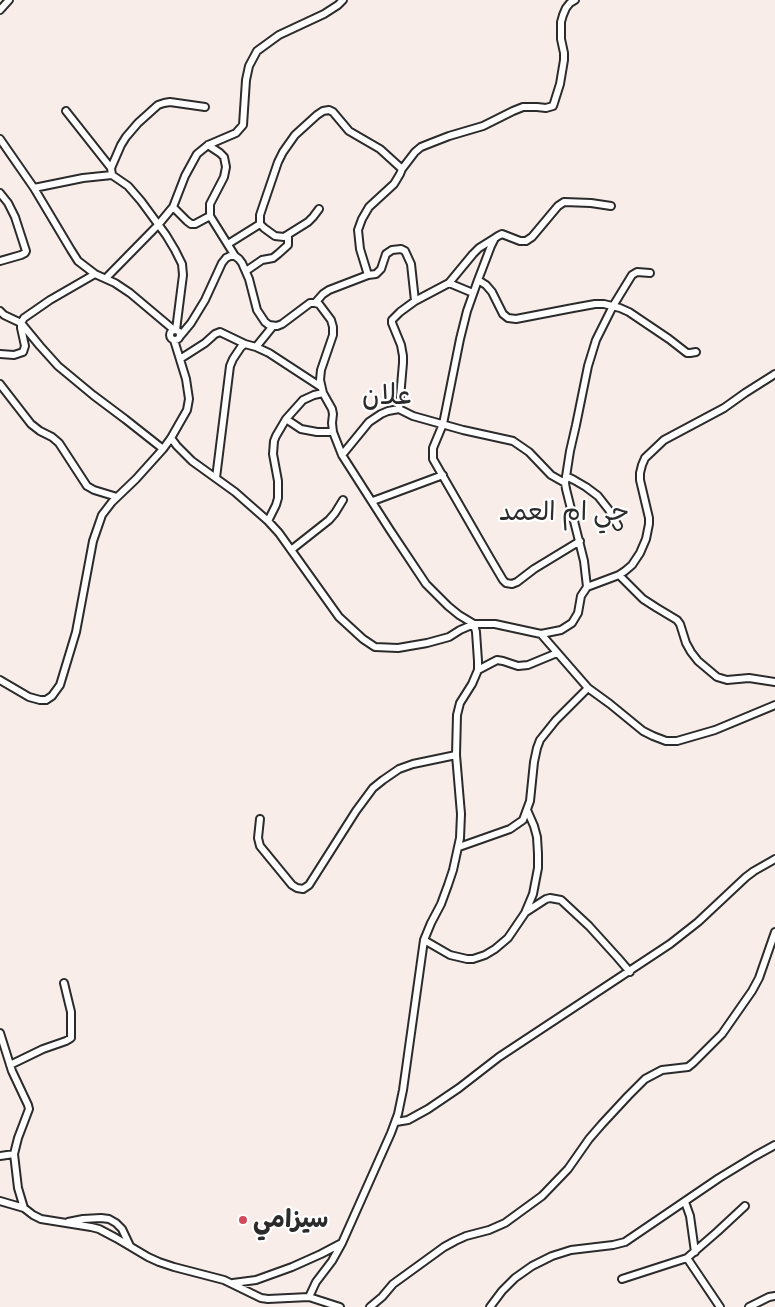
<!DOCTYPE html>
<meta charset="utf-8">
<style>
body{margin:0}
canvas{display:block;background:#f8ede9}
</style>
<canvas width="775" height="1307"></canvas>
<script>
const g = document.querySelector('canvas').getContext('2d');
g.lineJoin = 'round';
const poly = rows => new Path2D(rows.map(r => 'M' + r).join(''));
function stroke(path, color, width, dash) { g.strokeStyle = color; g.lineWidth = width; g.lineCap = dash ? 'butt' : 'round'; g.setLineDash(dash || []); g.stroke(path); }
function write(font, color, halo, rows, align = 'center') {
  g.font = font + ' Caveat,"Playpen Sans Arabic",sans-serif'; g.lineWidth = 4.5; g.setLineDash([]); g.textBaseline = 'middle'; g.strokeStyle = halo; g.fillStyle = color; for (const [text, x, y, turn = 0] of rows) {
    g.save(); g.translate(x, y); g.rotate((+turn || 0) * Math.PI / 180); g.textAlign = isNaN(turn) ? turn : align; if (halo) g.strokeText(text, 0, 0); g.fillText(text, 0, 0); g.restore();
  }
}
const minor = poly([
 [0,10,9,0],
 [66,111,111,168],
 [0,139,34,188,71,250,78,261,95,274,115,283,130,293,174,330],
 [208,145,220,153,224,157,226,167,224,177,210,204,210,216,235,256],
 [402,169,415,152,421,147,431,143,449,136,483,126,513,111,523,107,537,107,546,108,553,106,554,103,560,84,564,60,564,53,561,39,561,22,563,15,566,8,570,3,575,0],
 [112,175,111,168,121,145,126,137,138,123,158,105,164,103,170,102,205,107],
 [34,188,83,178,112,175,128,186,141,201,166,235,175,250,182,264,183,275,176,330],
 [0,193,8,203,15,217,26,251,25,253,21,255,0,261],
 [173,207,187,221,191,224,195,224,210,216],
 [319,209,313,217,308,222,284,237,275,236,264,228,260,224,260,215,263,206,278,162,283,152,295,135,317,115,323,111,329,110,333,112,349,131,380,149,402,169,400,174,394,184,369,207,362,219,358,230,360,249,368,275],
 [228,244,260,224],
 [246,271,262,260,273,258,278,254,288,245,288,235],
 [106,278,158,225,173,207,185,176,197,154,208,145,236,133,243,125,246,80,249,66,257,51,279,35,324,14,338,5,343,0],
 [478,280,491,246,495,238,498,236,502,234,520,241,526,241,532,237,558,206,564,202,591,203,611,206],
 [449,283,473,293],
 [415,301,449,283,473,254,479,248,495,238],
 [315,303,323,294,329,290,368,275,376,274,381,269,386,254,392,250,401,249,405,251,411,264,415,301,400,312,392,320,392,323,401,345,403,356,403,363,399,409],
 [0,311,4,315,21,323,40,346,58,366,93,395,125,419,163,449],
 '170 335a5 5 0 1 1 10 0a5 5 0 1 1-10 0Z',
 [181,335,191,323,205,300,222,263,226,258,230,256,235,256,239,259,242,263,249,279,257,310,265,322,269,325,277,326,282,324,310,303,315,303,319,304,331,320,333,327,333,335,321,370,320,380,323,393,332,409,333,414,332,423,333,432,342,455,390,530,426,584,448,606,459,615,474,624,476,632,478,661,478,670,472,684,460,703,457,715,456,755,461,814,460,838,453,870,448,885,441,904,431,923,424,940,403,1090,398,1114,391,1133,342,1243,332,1261,316,1282,309,1297,340,1307],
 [256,347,273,326],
 [0,354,14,355,23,352,25,346,21,328,21,323,24,318,50,300,95,274],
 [180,359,205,343,215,334,220,332,245,344],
 [0,384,31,424,40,431,52,437,59,443,87,486,94,490,117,497],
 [286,419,301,429,317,432,333,432],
 [171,438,177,446,192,461,235,492,268,521,279,533,339,617,363,639,375,647,398,648,427,643,449,637,460,630,474,624,495,624,541,634,588,688,610,704,643,731,653,736,666,741,677,741,715,730,775,705],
 [342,455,369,422,381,414,388,411,399,409,413,416,463,430,513,441,529,452,551,475,565,483],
 [566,476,574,480,586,487,598,496,609,510,618,526],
 [216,478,230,366,233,359,241,347,245,344,256,347,269,353,321,387],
 [373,501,443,475],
 [268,521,276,505,278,498,278,481,273,454,274,441,276,436,286,419,303,400,314,395,323,393],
 [580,541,534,569,517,582,512,584,506,583,503,580,490,558,433,459,433,448,443,424,460,339,467,311,478,280,486,285,492,292,503,314,508,318,516,319,573,308,595,304,604,304,620,308,629,312,669,339,687,353,690,353,696,352],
 [291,550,329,520,335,513,343,500],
 [619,575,643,599,657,608,677,620,680,624,686,643,691,652,698,661,717,677,727,680,749,678,775,682],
 [587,587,584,561,566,489,565,483,570,451,576,425,588,366,596,340,613,306,632,275,637,272,650,273],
 [541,634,561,630,572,623,578,613,581,596,587,587,619,575,625,571,632,565,640,553,646,539,649,524,649,518,640,480,640,473,642,465,645,458,664,440,724,408,745,393,775,374],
 [478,670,497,660,503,661,518,666,528,665,557,653],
 [0,680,29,697,40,700,46,700,52,696,60,685,76,632,93,541,102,515,112,502,136,479,163,449,171,438,187,410,189,399,186,379,174,340],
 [260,819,258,838,260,846,292,885,297,888,303,889,309,885,356,811,373,788,383,780,399,769,413,764,456,755],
 [459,847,510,829,523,820,530,801,534,762,537,748,540,740,556,720,588,688],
 [526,912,546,899,550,898,561,900,589,926,618,958,630,972],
 [424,940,450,955,467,959,473,959,485,955,495,949,508,938,525,913,533,894,538,868,538,854,537,837,534,826,527,810],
 [0,1033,12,1071,28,1105,29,1109,18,1138,14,1154,18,1188,24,1208],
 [10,1065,43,1049,66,1041,71,1038,71,1012,64,983],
 [396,1122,408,1120,428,1109,459,1088,499,1057,670,944,698,922,746,877,754,871,775,859],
 [0,1156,14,1154],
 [0,1201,24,1208,33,1215,41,1219,91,1227,99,1229,116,1238,148,1257,159,1262,174,1267,224,1280,261,1298,268,1299,309,1297],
 [685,1202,690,1216,695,1252],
 [68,1222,83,1219,101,1218,109,1219,116,1223,122,1229,130,1246],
 [687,1258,720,1307],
 [622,1279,687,1258,717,1232,745,1206],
 [233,1283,256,1280,292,1267,321,1254,340,1244],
 [370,1307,382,1297,393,1284,444,1247,455,1241,466,1236,489,1230,505,1223,542,1196,568,1169,589,1139,602,1124,628,1096,645,1079,662,1070,688,1067,693,1063,722,1034,752,991,759,978,775,932],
 [490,1307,502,1291,515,1278,532,1266,552,1256,571,1250,613,1245,625,1242,719,1178,755,1156,775,1145],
 [749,1307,769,1297,775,1296]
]);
stroke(minor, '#2b2b2b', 10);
stroke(minor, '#fff', 6);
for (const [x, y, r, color] of [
 [243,1220,5,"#d1495b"]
]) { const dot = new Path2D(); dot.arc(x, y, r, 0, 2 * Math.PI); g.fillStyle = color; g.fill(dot); stroke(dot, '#fff', 2); }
write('bold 25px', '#2b2b2b', '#fff', [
 ["سيزامي",253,1220]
], 'left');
write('26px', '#2b2b2b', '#fff', [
 ["حي ام العمد",564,513]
]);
write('28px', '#2b2b2b', '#fff', [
 ["علان",387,397]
]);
</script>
